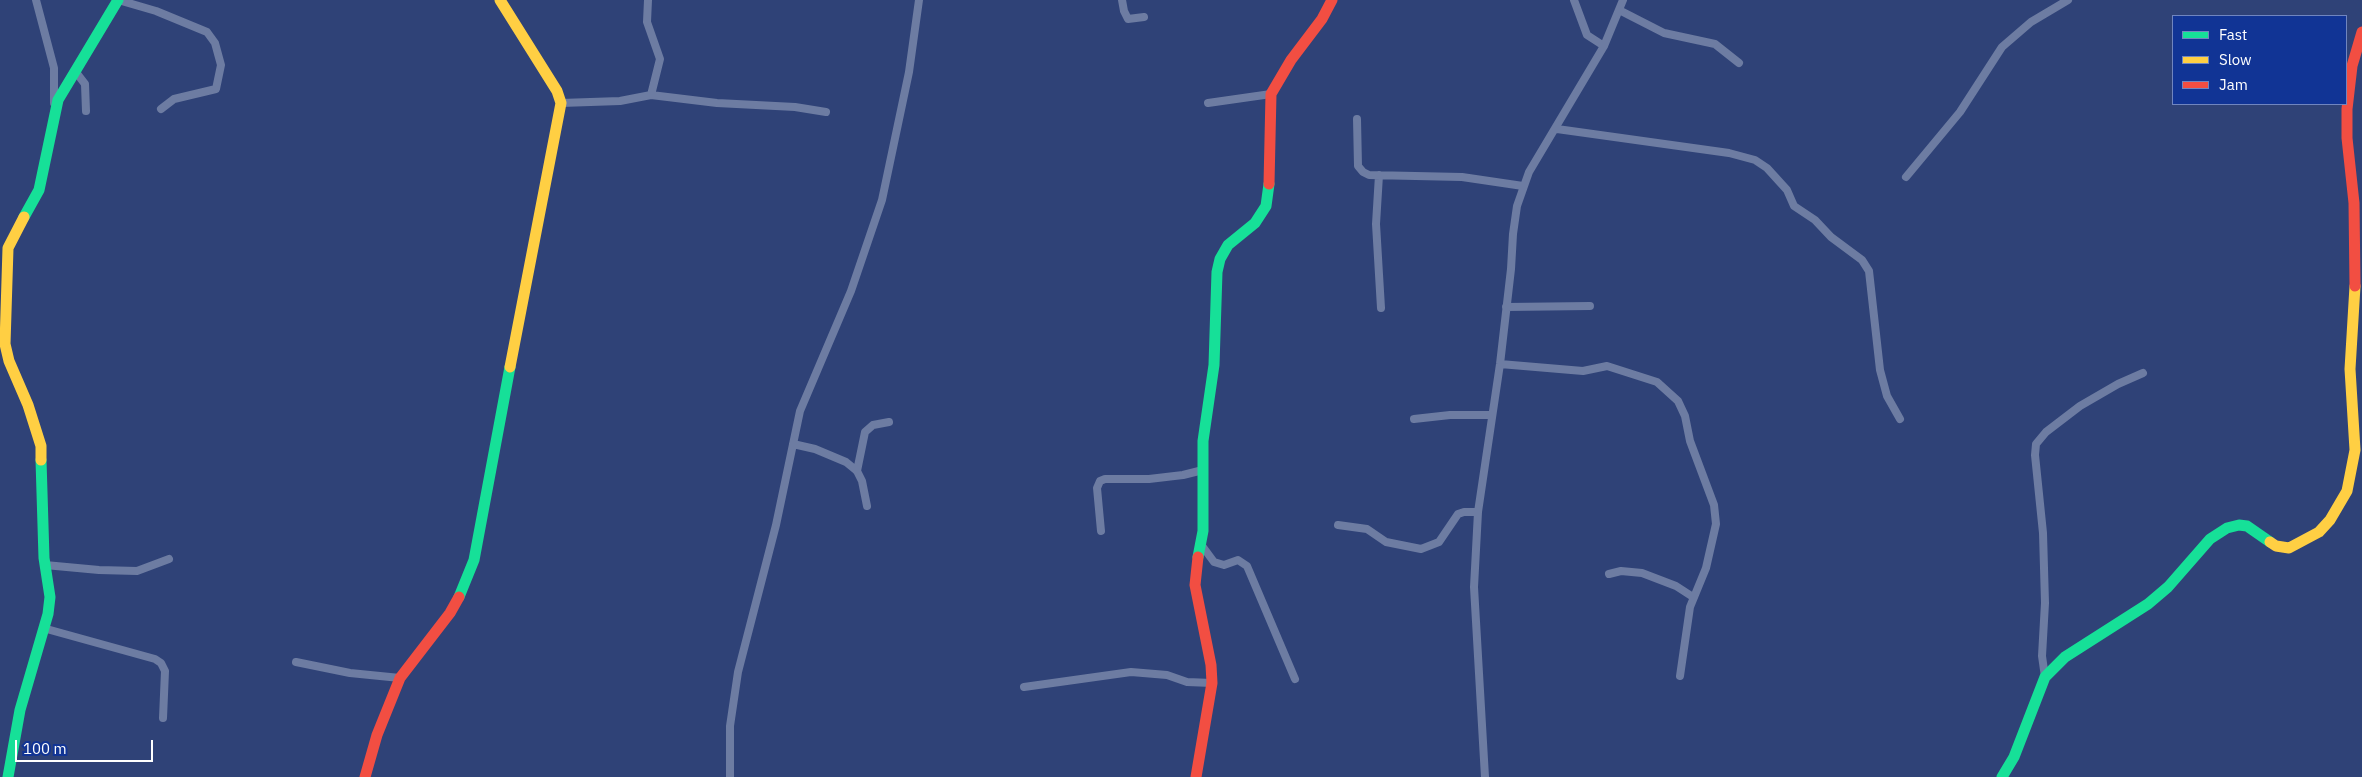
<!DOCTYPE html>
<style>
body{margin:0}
#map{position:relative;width:2362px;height:777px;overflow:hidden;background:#2f4277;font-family:"IBM Plex Sans",sans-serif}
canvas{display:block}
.legend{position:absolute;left:2172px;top:15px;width:175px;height:90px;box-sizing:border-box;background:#113495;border:1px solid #7085bf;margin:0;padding:6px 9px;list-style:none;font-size:15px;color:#fff}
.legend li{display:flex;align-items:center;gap:10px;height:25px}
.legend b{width:25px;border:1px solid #7085bf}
.scale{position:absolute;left:15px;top:740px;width:138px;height:22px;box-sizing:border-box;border:2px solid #fff;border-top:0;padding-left:6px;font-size:15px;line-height:18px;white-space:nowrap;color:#fff;-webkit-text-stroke:4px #113495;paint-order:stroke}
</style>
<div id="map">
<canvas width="2362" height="777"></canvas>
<ul class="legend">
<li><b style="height:6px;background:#16e098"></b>Fast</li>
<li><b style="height:6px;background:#ffcf43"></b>Slow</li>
<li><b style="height:6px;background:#f24e42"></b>Jam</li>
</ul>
<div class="scale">100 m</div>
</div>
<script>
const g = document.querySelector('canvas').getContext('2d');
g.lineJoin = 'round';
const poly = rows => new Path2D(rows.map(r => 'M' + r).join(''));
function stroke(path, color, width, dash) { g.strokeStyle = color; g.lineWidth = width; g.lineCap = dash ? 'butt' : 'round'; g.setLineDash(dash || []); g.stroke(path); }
stroke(poly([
 [36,0,54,68,54,103],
 [118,0,156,11,207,32,215,43,221,65,216,89,174,99,161,109],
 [648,0,647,22,660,59,651,95],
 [1122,0,1124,11,1128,19,1144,17],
 [1574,0,1587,35,1604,46],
 [1619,10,1664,33,1715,44,1739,63],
 [75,71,85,84,86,111],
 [561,103,620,101,651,95,717,103,795,107,826,112],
 [1208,103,1271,94],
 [1357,119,1358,166,1363,172,1369,175,1462,177,1523,186],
 [1557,129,1729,153,1755,160,1767,168,1787,190,1794,206,1815,220,1831,237,1862,260,1869,271,1880,370,1887,396,1900,419],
 [1379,175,1376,224,1381,308],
 [1906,177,1960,112,2002,47,2031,22,2068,0],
 [1506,307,1590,306],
 [1500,364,1583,371,1607,366,1657,382,1678,401,1685,416,1690,441,1714,505,1716,524,1706,568,1690,607,1680,676],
 [1414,419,1450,415,1492,415],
 [793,444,815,449,846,462,857,471,862,481,867,506],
 [857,471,865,432,873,425,889,422],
 [1338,525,1367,529,1386,542,1421,549,1439,542,1458,514,1464,512,1478,512],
 [1101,531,1097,488,1100,481,1105,479,1149,479,1183,475,1203,470],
 [1200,543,1214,562,1224,565,1238,560,1247,566,1295,679],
 [45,565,99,570,137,571,169,559],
 [1609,574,1621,571,1642,573,1676,586,1693,597],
 [43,628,155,659,161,663,165,671,163,718],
 [296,662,350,673,400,678],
 [2045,677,2042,656,2045,603,2043,533,2035,455,2036,444,2046,432,2080,406,2118,384,2143,373],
 [1024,687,1131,672,1167,675,1187,682,1212,683],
 [730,777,730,726,738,672,776,525,800,411,851,291,882,200,909,72,919,0],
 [1485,777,1474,587,1478,512,1500,364,1511,269,1513,234,1517,206,1529,172,1604,46,1623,0]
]), '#6d7ca2', 8);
stroke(poly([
 [24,217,39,190,58,100,118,0],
 [1198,557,1203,531,1203,441,1214,365,1217,272,1220,259,1228,245,1255,223,1266,206,1269,184],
 [459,597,474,560,510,367],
 [8,777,20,710,48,614,50,597,44,558,41,460],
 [2002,777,2014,757,2045,677,2065,657,2148,604,2168,587,2210,539,2227,528,2239,525,2247,526,2270,542]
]), '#16e098', 11);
stroke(poly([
 [500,0,557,91,561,103,510,367],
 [24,217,8,248,5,344,9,361,28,405,41,446,41,460],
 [2270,542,2276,546,2289,548,2319,532,2330,520,2347,491,2355,450,2350,369,2355,286]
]), '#ffcf43', 11);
stroke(poly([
 [1269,184,1271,94,1291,60,1322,19,1332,0],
 [2355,286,2354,203,2347,138,2347,109,2352,66,2362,32],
 [365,777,377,735,400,678,450,613,459,597],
 [1196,777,1212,683,1211,665,1195,585,1198,557]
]), '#f24e42', 11);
</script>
